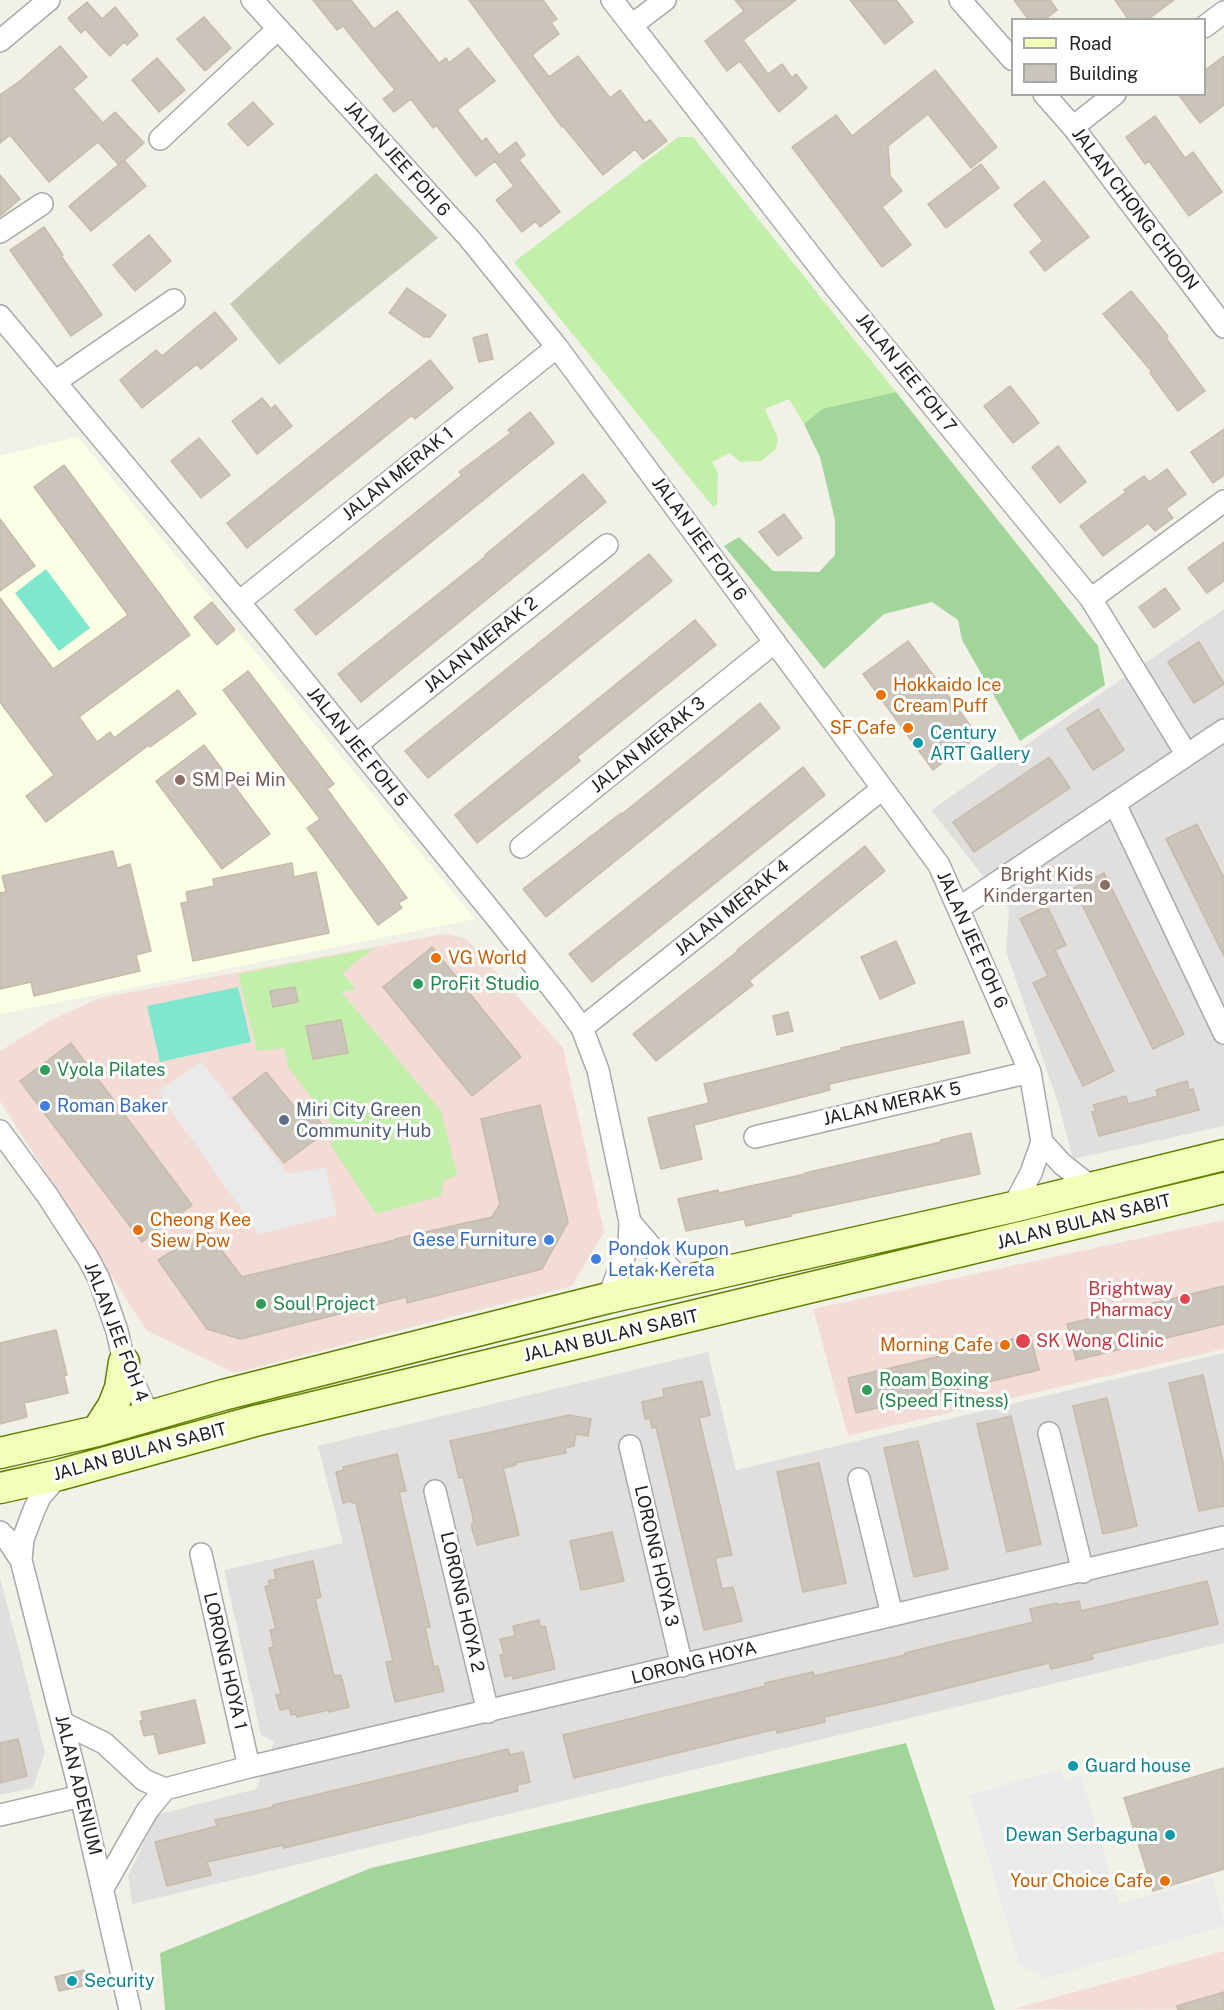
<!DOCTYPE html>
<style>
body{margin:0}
#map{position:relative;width:1224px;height:2010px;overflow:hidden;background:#f2f1e8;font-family:"Public Sans",sans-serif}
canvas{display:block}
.legend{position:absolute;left:1011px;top:18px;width:195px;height:78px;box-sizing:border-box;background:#fff;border:2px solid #a7a7a7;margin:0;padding:8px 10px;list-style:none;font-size:18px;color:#222}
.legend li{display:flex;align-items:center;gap:12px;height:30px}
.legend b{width:30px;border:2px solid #a7a7a7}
</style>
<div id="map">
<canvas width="1224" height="2010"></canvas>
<ul class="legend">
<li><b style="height:8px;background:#f1ffb9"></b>Road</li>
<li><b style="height:16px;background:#cbc4ba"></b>Building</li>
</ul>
</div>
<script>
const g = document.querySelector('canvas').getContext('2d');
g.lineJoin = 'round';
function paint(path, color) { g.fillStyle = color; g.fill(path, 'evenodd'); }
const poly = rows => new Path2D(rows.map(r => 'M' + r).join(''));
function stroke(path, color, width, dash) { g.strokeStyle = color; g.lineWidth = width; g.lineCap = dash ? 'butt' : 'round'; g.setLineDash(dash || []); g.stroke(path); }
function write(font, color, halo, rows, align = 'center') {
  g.font = font + ' "Public Sans",sans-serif'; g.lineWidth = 6; g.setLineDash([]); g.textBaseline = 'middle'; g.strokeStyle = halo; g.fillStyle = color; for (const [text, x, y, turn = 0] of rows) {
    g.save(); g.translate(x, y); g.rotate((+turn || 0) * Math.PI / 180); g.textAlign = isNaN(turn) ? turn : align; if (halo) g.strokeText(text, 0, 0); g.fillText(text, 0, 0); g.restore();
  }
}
paint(poly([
 [1224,609,1224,1126,1073,1159,1059,1106,1006,951,1009,909,931,810],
 [708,1352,736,1470,1224,1353,1224,1643,132,1904,128,1876,157,1815,256,1789,274,1742,261,1735,224,1570,343,1543,318,1446],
 [0,1577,45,1752,33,1788,0,1795]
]), '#e0dfde');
paint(poly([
 [444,934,466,938,563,1048,604,1232,572,1286,234,1373,146,1330,0,1101,0,1051,49,1021,99,998],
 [1224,1220,1224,1349,848,1436,813,1309],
 [1224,1951,1224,2010,1013,2009]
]), '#f4dcd6');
paint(poly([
 [78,437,475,919,0,1014,0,456]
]), '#fbffe4');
paint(poly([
 [376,173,438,238,279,365,230,304]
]), '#c5c8b2');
paint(poly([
 [678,137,693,137,896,392,822,409,804,424,789,399,765,409,778,439,776,449,761,461,740,462,730,453,712,462,718,473,717,505,713,507,514,262],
 [374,948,342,973,356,989,341,992,441,1111,457,1175,443,1181,441,1196,376,1214,330,1144,341,1136,288,1067,284,1048,257,1051,238,974]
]), '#c2f0aa');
paint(poly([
 [896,392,1098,646,1105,685,1020,741,962,640,958,620,932,602,884,614,824,669,724,546,739,537,773,571,819,572,835,555,835,520,820,457,804,424,822,409],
 [906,1743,995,2010,165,2010,160,1953,371,1868]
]), '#a2d599');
paint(poly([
 [46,569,90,628,59,651,15,593],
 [238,987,251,1042,160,1062,147,1006]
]), '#80e7cf');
paint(poly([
 [202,1062,288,1174,325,1167,337,1215,259,1234,158,1092],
 [1061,1769,1065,1780,1081,1775,1119,1904,1212,1878,1224,1919,1224,1926,1046,1978,1020,1966,970,1795]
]), '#eaeaea');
const building = poly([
 [313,0,351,0,374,29,397,11,439,63,446,58,449,63,468,48,495,81,457,110,482,142,486,138,499,155,516,142,525,155,519,160,560,212,540,227,536,221,522,232,496,200,514,186,495,161,476,176,436,125,433,128,411,99,394,112,383,99,395,90,343,26,337,30,313,0],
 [469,0,543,0,557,19,551,23,559,34,532,55,549,77,578,56,610,98,620,90,645,123,650,120,667,141,643,159,635,149,603,175,563,126,562,127,469,0],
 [735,0,796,0,743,40,768,74,782,64,792,78,796,74,807,88,779,112,740,61,727,71,705,41,744,11,735,0],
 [850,0,896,0,913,22,885,44,850,0],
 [1014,0,1050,0,1057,10,1044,20,1029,20,1014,0],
 [1115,0,1174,0,1147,20,1129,20,1115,0],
 [87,2,102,19,115,7,138,35,127,45,124,42,110,56,85,29,81,33,68,18,87,2],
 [204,17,231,48,205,71,177,39,204,17],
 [60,46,87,77,73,89,103,123,115,112,144,143,119,165,98,142,49,182,10,135,0,143,0,95,20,81,60,46],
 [1224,56,1224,105,1200,123,1178,94,1204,94,1204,71,1224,56],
 [157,58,185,90,159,112,132,80,157,58],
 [935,70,997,147,971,168,928,114,888,146,890,176,902,191,882,207,911,245,882,267,792,147,836,115,852,136,935,70],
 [253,102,273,124,248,146,228,124,253,102],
 [1155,116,1185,158,1193,152,1222,192,1189,216,1149,161,1145,164,1126,137,1155,116],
 [124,160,146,186,91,231,69,206,124,160],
 [981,164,999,188,946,228,928,204,981,164],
 [0,175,20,199,0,216,0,175],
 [1044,181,1089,237,1045,271,1030,252,1043,241,1014,205,1044,181],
 [44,227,63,255,61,256,102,315,71,336,10,250,44,227],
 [149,235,171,261,135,291,113,265,149,235],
 [407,288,446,315,430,337,424,337,389,313,407,288],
 [1131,291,1168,336,1166,338,1205,391,1178,411,1150,373,1152,372,1103,314,1131,291],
 [215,312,237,339,201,369,197,364,142,408,120,380,156,350,162,356,215,312],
 [487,334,493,359,479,362,473,338,487,334],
 [430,360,453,388,415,419,412,415,247,548,227,523,430,360],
 [1010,386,1039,423,1013,443,984,406,1010,386],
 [262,398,271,409,275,405,292,426,257,454,232,421,262,398],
 [530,412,554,443,316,635,295,610,462,475,459,472,511,433,508,430,530,412],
 [1224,429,1224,475,1213,483,1191,452,1224,429],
 [199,438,230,475,201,498,171,461,199,438],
 [1058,446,1086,482,1060,503,1032,467,1058,446],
 [64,465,190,635,79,717,97,742,110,732,114,738,178,690,196,714,150,747,149,745,46,822,26,796,54,775,0,702,0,598,53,669,128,615,34,487,64,465],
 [1167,469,1186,494,1166,509,1173,518,1155,531,1148,523,1103,556,1080,526,1126,492,1124,490,1144,476,1149,482,1167,469],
 [583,474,606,502,361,702,338,674,486,556,485,555,583,474],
 [784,514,802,538,778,556,759,532,784,514],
 [0,519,35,566,0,591,0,519],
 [1224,542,1224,581,1207,593,1188,568,1224,542],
 [649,554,672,581,428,778,405,751,649,554],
 [1165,588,1180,609,1154,628,1139,607,1165,588],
 [212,602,235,630,217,645,194,617,212,602],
 [695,620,716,645,577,757,580,761,477,843,455,815,695,620],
 [908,641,978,736,933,770,863,674,908,641],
 [1199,642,1224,684,1194,703,1168,662,1199,642],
 [248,671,334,784,327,789,407,898,398,903,402,908,378,925,307,828,320,819,223,690,248,671],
 [760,703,780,728,546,917,523,889,621,813,622,814,760,703],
 [1098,709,1124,750,1093,770,1067,729,1098,709],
 [204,745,270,834,222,869,156,781,204,745],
 [1049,757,1070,788,974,852,953,822,1049,757],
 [803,767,825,795,592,982,569,954,803,767],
 [1197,824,1224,878,1224,956,1166,839,1197,824],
 [865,846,885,871,749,981,753,985,656,1061,633,1034,738,951,737,950,865,846],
 [113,851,117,868,130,864,151,951,136,955,140,971,34,996,31,982,0,989,0,893,6,892,2,876,113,851],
 [292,863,294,877,316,872,329,933,193,961,181,903,188,902,186,892,214,886,213,879,292,863],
 [1104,873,1184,1034,1153,1049,1074,888,1104,873],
 [1047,906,1066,945,1055,950,1114,1071,1083,1086,1033,983,1048,976,1020,919,1047,906],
 [896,941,915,983,880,999,861,957,896,941],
 [432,947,521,1057,472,1096,383,987,432,947],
 [295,987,298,1002,273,1007,270,991,295,987],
 [788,1012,793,1031,777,1035,773,1016,788,1012],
 [341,1020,348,1053,313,1059,306,1026,341,1020],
 [963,1021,970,1053,829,1084,830,1090,694,1125,702,1159,661,1169,648,1118,709,1103,704,1084,842,1050,841,1048,963,1021],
 [71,1043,192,1205,142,1242,20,1081,71,1043],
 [266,1072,296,1109,304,1102,327,1131,284,1163,233,1098,266,1072],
 [1187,1081,1189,1090,1193,1089,1199,1110,1099,1136,1092,1112,1096,1111,1093,1105,1126,1096,1128,1104,1158,1096,1156,1090,1187,1081],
 [540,1105,568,1222,542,1269,407,1303,406,1297,240,1339,207,1329,158,1260,206,1230,242,1277,395,1240,395,1239,492,1217,500,1204,481,1119,540,1105],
 [971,1133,980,1174,791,1214,791,1216,746,1226,744,1219,686,1231,678,1199,718,1190,719,1193,805,1174,805,1173,941,1142,941,1140,971,1133],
 [1224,1286,1224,1324,1076,1360,1067,1324,1224,1286],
 [56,1330,67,1375,64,1376,68,1393,24,1403,27,1417,0,1424,0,1343,56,1330],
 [1030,1335,1039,1370,856,1413,848,1378,1030,1335],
 [1203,1375,1224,1466,1224,1506,1199,1511,1169,1383,1203,1375],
 [702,1381,710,1415,699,1418,732,1555,715,1558,722,1589,733,1587,742,1621,704,1630,656,1427,652,1428,650,1418,645,1419,642,1402,664,1397,663,1389,702,1381],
 [1107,1398,1137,1526,1103,1534,1073,1406,1107,1398],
 [569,1415,591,1419,588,1436,576,1434,574,1446,565,1448,566,1453,515,1463,516,1465,503,1468,519,1535,477,1545,472,1529,472,1523,474,1522,463,1477,459,1478,450,1441,569,1415],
 [1011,1416,1041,1544,1007,1552,977,1424,1011,1416],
 [918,1441,948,1569,914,1577,884,1448,918,1441],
 [397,1454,406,1491,399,1492,430,1627,425,1628,434,1667,438,1666,444,1691,395,1702,386,1662,393,1661,356,1503,352,1503,352,1501,343,1503,336,1472,344,1470,343,1467,397,1454],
 [819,1463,846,1583,803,1592,777,1472,819,1463],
 [612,1532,624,1581,581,1590,570,1541,612,1532],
 [313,1561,321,1597,315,1599,334,1676,341,1675,349,1707,329,1712,329,1710,297,1717,296,1714,291,1715,289,1708,280,1710,276,1695,281,1694,269,1648,274,1647,270,1630,276,1629,265,1587,270,1585,268,1581,276,1579,274,1570,313,1561],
 [1207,1581,1218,1624,1091,1654,1093,1659,1051,1669,1049,1663,891,1702,824,1717,825,1722,777,1733,776,1729,574,1778,563,1735,766,1686,765,1683,813,1672,814,1676,905,1655,905,1653,1033,1622,1030,1609,1057,1603,1057,1605,1079,1601,1081,1611,1207,1581],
 [539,1620,540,1627,545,1626,555,1669,513,1679,513,1675,505,1677,500,1655,504,1654,500,1639,515,1636,513,1626,539,1620],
 [195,1700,205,1743,159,1754,154,1734,144,1736,140,1721,143,1721,141,1712,195,1700],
 [18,1739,27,1776,0,1783,0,1743,18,1739],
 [508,1749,510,1755,523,1752,530,1782,517,1785,518,1791,284,1848,283,1845,207,1862,211,1875,167,1886,155,1842,217,1826,215,1820,273,1807,273,1805,508,1749],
 [1224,1768,1224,1869,1153,1891,1124,1798,1224,1768],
 [84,1970,88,1985,59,1991,55,1977,84,1970],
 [1224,1992,1224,2010,1178,2010,1177,2006,1224,1992]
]);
paint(building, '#cbc4ba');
stroke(building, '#c6baa8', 1.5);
const street = poly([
 [252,0,469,238,557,347,939,865,1030,1072,1042,1142,1031,1173,1013,1207],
 [612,0,835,287,1091,599,1187,755],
 [960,0,1012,59],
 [632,25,665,0],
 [1204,27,1224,12],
 [0,41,49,0],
 [1044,94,1073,127,1224,327],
 [1073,127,1115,94],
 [160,139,278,29],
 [0,232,42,204],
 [0,316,264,632,499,921,563,1002,582,1028,598,1070,630,1222,629,1244,608,1298],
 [55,382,174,300],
 [1091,599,1224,501],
 [239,602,557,347],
 [356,745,607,545],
 [1115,804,1224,1033],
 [521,847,775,642],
 [959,908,1224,730],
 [582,1028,882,789],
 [0,1131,47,1195,88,1258,99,1279,117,1331,124,1362,149,1416],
 [755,1137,1030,1072],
 [1042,1142,1062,1164,1091,1187],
 [630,1222,681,1281],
 [1049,1433,1083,1572],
 [630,1446,682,1666],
 [859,1479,892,1615],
 [435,1491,488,1712],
 [0,1532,7,1539,21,1560,81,1796,130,2010],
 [201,1554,249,1767],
 [21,1560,23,1539,34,1510,40,1497,59,1475],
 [63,1723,104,1743,144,1780,165,1789,249,1767,1224,1537],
 [0,1815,81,1796],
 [103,1888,147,1811,165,1789]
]);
const secondary = poly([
 [97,1431,113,1406,120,1388,124,1362],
 [0,1453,97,1431,223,1395,608,1298,1013,1207,1224,1155],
 [0,1488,59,1475,255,1421,1224,1188]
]);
stroke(street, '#a9a9a9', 24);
stroke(secondary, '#5f8100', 33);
stroke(street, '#fff', 21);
stroke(secondary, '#f1ffb9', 30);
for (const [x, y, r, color] of [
 [881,695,6,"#e8710a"],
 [908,728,6,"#e8710a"],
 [918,743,6,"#0f9aa8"],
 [180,780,6,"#8d6e63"],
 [1105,885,6,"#8d6e63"],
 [436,958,6,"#e8710a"],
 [418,984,6,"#2e9e5b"],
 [45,1070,6,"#2e9e5b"],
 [45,1106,6,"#3f7fe0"],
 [284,1120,6,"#5c6f8a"],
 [138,1230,6,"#e8710a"],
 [549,1240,6,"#3f7fe0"],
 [596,1259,6,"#3f7fe0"],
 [1185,1299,6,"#e0444e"],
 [261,1304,6,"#2e9e5b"],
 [1023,1341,8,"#e0444e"],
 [1005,1345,6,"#e8710a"],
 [867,1390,6,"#2e9e5b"],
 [1073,1766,6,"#0f9aa8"],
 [1170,1835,6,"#0f9aa8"],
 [1165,1881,6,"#e8710a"],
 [72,1981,6,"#0f9aa8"]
]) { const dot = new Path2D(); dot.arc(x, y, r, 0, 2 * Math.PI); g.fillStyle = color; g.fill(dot); stroke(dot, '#fff', 2); }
write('18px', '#222', '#fff', [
 ["JALAN JEE FOH 6",397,159,48],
 ["JALAN CHONG CHOON",1135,209,53],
 ["JALAN JEE FOH 7",906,373,51],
 ["JALAN MERAK 1",398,474,-39],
 ["JALAN JEE FOH 6",699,539,54],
 ["JALAN MERAK 2",481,645,-39],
 ["JALAN MERAK 3",648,745,-39],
 ["JALAN JEE FOH 5",357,747,51],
 ["JALAN MERAK 4",732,908,-39],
 ["JALAN JEE FOH 6",972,940,66],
 ["JALAN MERAK 5",892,1104,-13],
 ["JALAN BULAN SABIT",1084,1222,-14],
 ["JALAN JEE FOH 4",116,1332,69],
 ["JALAN BULAN SABIT",611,1336,-13],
 ["JALAN BULAN SABIT",140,1452,-15],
 ["LORONG HOYA 3",656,1556,77],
 ["LORONG HOYA 2",462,1602,77],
 ["LORONG HOYA 1",225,1661,77],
 ["LORONG HOYA",694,1663,-14],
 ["JALAN ADENIUM",78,1785,76]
]);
write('18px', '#c56008', '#fff', [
 ["Hokkaido Ice",893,685],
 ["Cream Puff",893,706],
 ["SF Cafe",896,728,"right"],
 ["VG World",448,958],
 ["Cheong Kee",150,1220],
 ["Siew Pow",150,1241],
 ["Morning Cafe",993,1345,"right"],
 ["Your Choice Cafe",1153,1881,"right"]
], 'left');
write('18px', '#0d838f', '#fff', [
 ["Century",930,733],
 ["ART Gallery",930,754],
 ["Guard house",1085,1766],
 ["Dewan Serbaguna",1158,1835,"right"],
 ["Security",84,1981]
], 'left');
write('18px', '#785e54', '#fff', [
 ["SM Pei Min",192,780],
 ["Bright Kids",1093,875,"right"],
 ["Kindergarten",1093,896,"right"]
], 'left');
write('18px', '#27864d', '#fff', [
 ["ProFit Studio",430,984],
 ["Vyola Pilates",57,1070],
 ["Soul Project",273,1304],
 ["Roam Boxing",879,1380],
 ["(Speed Fitness)",879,1401]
], 'left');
write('18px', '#366cbe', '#fff', [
 ["Roman Baker",57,1106],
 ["Gese Furniture",537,1240,"right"],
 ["Pondok Kupon",608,1249],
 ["Letak Kereta",608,1270]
], 'left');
write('18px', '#4e5e75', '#fff', [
 ["Miri City Green",296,1110],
 ["Community Hub",296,1131]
], 'left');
write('18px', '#be3a42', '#fff', [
 ["Brightway",1173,1289],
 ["Pharmacy",1173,1310],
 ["SK Wong Clinic",1036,1341,"left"]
], 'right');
</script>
